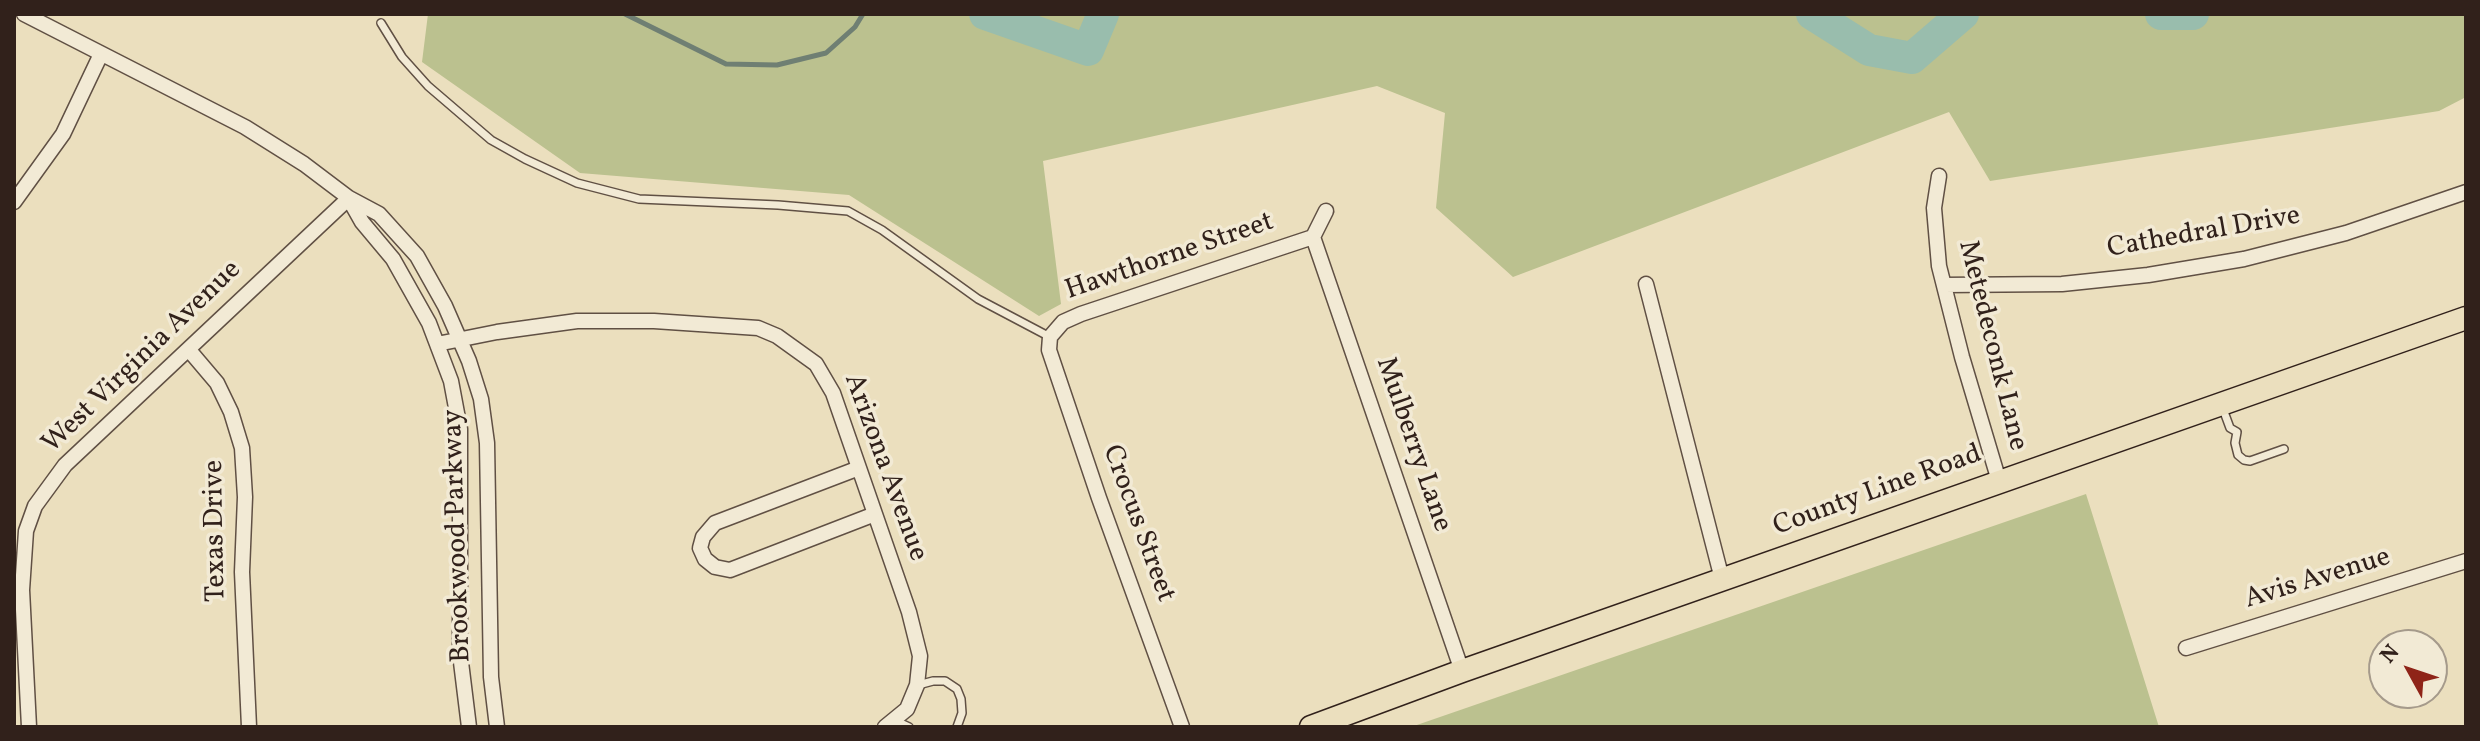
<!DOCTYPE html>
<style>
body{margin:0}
#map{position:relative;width:2480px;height:741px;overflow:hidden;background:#ebdfbe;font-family:Vollkorn,serif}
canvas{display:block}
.frame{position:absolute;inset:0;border:16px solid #31211b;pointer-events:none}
.north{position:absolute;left:2368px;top:629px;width:80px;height:80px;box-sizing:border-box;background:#f2ead5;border:2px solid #a59a8b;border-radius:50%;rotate:310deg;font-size:22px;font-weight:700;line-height:32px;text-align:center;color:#31211b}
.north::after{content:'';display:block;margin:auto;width:28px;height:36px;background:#8f2418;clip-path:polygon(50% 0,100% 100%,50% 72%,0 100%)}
</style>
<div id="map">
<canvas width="2480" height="741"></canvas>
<div class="frame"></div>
<div class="north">N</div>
</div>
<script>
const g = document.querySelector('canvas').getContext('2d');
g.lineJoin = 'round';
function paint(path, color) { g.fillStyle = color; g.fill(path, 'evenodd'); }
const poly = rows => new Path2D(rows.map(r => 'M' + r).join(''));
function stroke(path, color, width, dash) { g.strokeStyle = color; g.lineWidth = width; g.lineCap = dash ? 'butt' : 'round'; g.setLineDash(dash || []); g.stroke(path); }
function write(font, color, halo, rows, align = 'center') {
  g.font = font + ' Vollkorn,serif'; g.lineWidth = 7; g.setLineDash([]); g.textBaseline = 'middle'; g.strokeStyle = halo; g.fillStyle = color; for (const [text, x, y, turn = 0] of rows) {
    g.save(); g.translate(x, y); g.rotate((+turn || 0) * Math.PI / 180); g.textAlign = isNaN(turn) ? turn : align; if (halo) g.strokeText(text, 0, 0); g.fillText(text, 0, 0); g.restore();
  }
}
paint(poly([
 [428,14,2466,14,2466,97,2439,111,1990,181,1949,112,1513,277,1436,208,1445,113,1377,86,1043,161,1061,304,1039,316,849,195,580,173,422,62],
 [2086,494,2159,727,1411,727]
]), '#bbc18f');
stroke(poly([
 [625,14,726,64,777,65,826,53,855,27,863,14]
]), '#6f7f73', 5);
stroke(poly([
 [985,14,1088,50,1103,14],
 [1812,14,1869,50,1912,58,1963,14],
 [2161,14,2193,14]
]), '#99bdad', 32);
const service = poly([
 [381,23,402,57,428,86,491,140,525,159,577,183,639,199,778,205,848,211,882,230,978,299,1050,337],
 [2223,409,2230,428,2237,432,2235,443,2238,455,2244,460,2250,461,2284,449],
 [918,685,933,681,945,681,957,689,961,699,962,713,957,727],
 [894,720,909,727]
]);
const minor = poly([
 [24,14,245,127,304,164,349,198,379,214,417,256,445,306,469,361,481,399,487,443,491,677,497,727],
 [1939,176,1934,208,1939,266,1962,357,1999,481],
 [349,199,362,222,393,259,429,323,451,381,460,429,460,654,469,727],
 [14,202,63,134,101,54],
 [1313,237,1462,671],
 [1313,237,1326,211],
 [1646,284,1722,579],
 [1944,285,2062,284,2148,275,2244,259,2346,233,2466,192],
 [437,344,497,332,577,321,654,321,758,328,777,336,816,364,833,393,909,612,920,656,917,685,907,709,885,727],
 [189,350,217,383,231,412,242,448,245,497,242,572,249,727],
 [859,468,715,523,703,537,700,548,705,559,715,567,730,570,875,514],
 [2186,648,2466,561],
 [29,727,22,590,26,531,35,506,65,465,349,198],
 [1182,727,1099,498,1049,350,1050,337,1063,322,1081,314,1313,237]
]);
const primary = poly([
 [1311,727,1462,671,2466,318]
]);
stroke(service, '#605044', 10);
stroke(minor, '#605044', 17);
stroke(primary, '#31211b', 25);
stroke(service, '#f2ead5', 7);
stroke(minor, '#f2ead5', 14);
stroke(primary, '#ebdfbe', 22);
write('28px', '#31211b', '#f2ead5', [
 ["Cathedral Drive",2204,234,-10],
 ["Hawthorne Street",1170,258,-19],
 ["Metedeconk Lane",1991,346,76],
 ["West Virginia Avenue",143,358,-44],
 ["Mulberry Lane",1412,445,71],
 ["Arizona Avenue",884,468,70],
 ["County Line Road",1878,492,-20],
 ["Crocus Street",1137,524,70],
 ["Texas Drive",217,531,-91],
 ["Brookwood Parkway",459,536,-92],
 ["Avis Avenue",2318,580,-17]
]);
</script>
